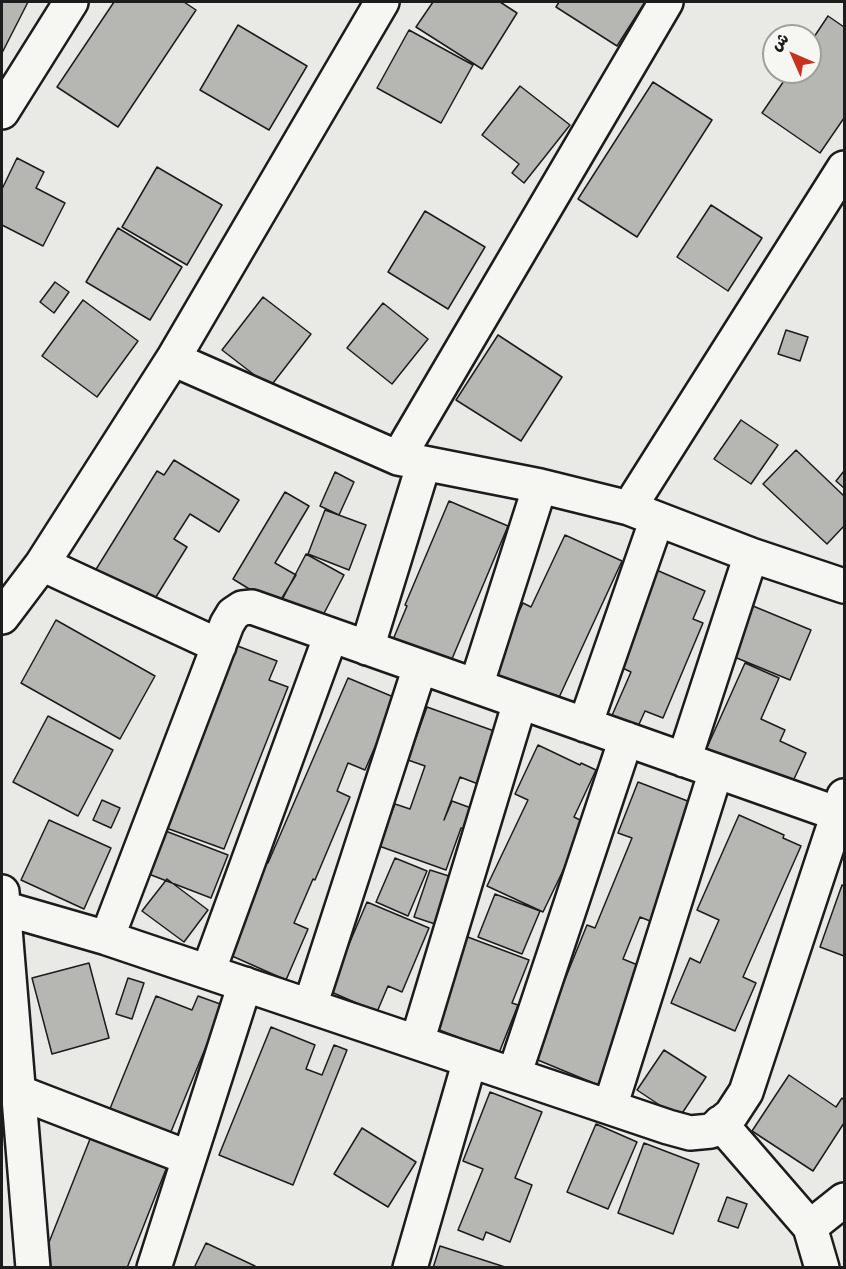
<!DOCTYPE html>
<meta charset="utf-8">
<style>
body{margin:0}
#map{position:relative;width:846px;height:1269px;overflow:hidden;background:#e9e9e5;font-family:"Balsamiq Sans","Playpen Sans Arabic",sans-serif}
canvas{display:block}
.frame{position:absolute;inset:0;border:3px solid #1c1c1c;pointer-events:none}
.north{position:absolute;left:762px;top:24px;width:60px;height:60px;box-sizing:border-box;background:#f6f6f2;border:2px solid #9f9f9c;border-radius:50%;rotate:315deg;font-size:16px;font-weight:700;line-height:24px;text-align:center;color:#1c1c1c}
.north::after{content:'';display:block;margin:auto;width:21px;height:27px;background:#c8321e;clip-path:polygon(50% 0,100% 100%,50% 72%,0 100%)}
</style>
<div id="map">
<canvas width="846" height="1269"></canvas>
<div class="frame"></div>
<div class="north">ش</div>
</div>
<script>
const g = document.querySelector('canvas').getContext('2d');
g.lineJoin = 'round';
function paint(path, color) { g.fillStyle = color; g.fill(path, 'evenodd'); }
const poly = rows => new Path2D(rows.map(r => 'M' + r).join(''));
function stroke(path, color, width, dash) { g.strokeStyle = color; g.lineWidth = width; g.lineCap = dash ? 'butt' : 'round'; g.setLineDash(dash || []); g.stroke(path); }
const building = poly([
 [2,2,28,2,2,53,2,2],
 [114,2,184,2,196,10,118,127,57,87,114,2],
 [433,2,500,2,517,13,482,69,416,27,433,2],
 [559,2,645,2,617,46,556,7,559,2],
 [828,16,844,27,844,118,820,153,762,113,790,72,810,72,810,43,828,16],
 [238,25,307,66,269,130,200,90,238,25],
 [409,30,473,65,441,123,377,88,409,30],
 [653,82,712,120,637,237,578,199,653,82],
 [520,86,570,125,524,183,512,173,519,164,482,135,520,86],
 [17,158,44,172,36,188,65,203,43,246,2,225,2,189,17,158],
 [157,167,222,205,187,265,122,227,157,167],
 [711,205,762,238,728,291,677,257,711,205],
 [425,211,485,247,448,309,388,272,425,211],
 [118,228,182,267,150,320,86,282,118,228],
 [55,282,69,292,54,313,40,302,55,282],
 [263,297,311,334,270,387,222,350,263,297],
 [83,300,138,341,97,397,42,356,83,300],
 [383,303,428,339,392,384,347,348,383,303],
 [786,330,808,337,800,361,778,354,786,330],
 [498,335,562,377,521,441,456,400,498,335],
 [741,420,778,445,751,484,714,459,741,420],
 [796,450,844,496,844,528,843,527,827,544,763,484,796,450],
 [174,460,239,500,219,532,190,514,174,539,187,547,151,605,95,571,157,471,164,475,174,460],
 [844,471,844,488,836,481,844,471],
 [335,472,354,482,339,515,320,506,335,472],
 [285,492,309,506,275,563,296,575,277,606,233,579,285,492],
 [449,501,508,526,449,666,392,642,407,606,405,605,449,501],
 [325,510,366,525,349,570,308,554,325,510],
 [565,535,622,561,556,704,490,673,523,603,531,607,565,535],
 [306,554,344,575,320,621,282,600,306,554],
 [654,569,705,591,693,619,703,623,663,718,645,711,636,731,610,720,631,672,614,664,654,569],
 [753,606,811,630,790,680,732,656,753,606],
 [56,620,155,676,120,739,21,683,56,620],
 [235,645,277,661,269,680,288,687,224,849,147,821,165,775,185,783,192,763,170,754,235,645],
 [745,663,779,678,761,719,785,730,780,741,806,753,789,790,705,752,745,663],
 [348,678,396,698,365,770,348,763,337,791,350,797,315,880,313,879,294,923,308,929,286,980,223,952,262,861,268,863,348,678],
 [427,707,497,732,478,784,460,777,444,820,452,801,471,808,464,829,461,828,446,870,379,846,395,804,410,809,425,766,408,760,427,707],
 [48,716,113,750,78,816,13,782,48,716],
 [538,745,580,765,581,763,596,770,574,817,586,823,543,912,487,886,528,800,515,794,538,745],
 [638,782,698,805,650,921,640,917,623,959,645,968,598,1085,533,1058,587,925,595,928,632,838,618,833,638,782],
 [102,800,120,808,111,828,93,820,102,800],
 [739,815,784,835,783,838,801,846,743,977,756,983,735,1031,671,1003,690,958,700,963,719,920,697,910,739,815],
 [49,820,111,848,84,909,21,880,49,820],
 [150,825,228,855,211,898,133,868,150,825],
 [395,858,427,871,408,916,376,902,395,858],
 [430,870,452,877,435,924,414,917,430,870],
 [167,879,208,910,184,942,142,911,167,879],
 [842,885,844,886,844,956,820,947,842,885],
 [495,894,540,911,522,954,478,937,495,894],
 [367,902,429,928,402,992,388,986,377,1012,329,991,367,902],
 [465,936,529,960,512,1003,518,1005,499,1053,429,1026,465,936],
 [89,963,109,1038,52,1054,32,978,89,963],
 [128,978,144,983,132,1019,116,1014,128,978],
 [156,996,192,1010,198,996,223,1005,168,1139,107,1116,156,996],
 [271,1027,315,1045,306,1069,322,1075,334,1045,347,1050,293,1185,219,1155,271,1027],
 [664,1050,706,1077,679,1118,637,1090,664,1050],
 [789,1075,836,1107,842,1098,844,1100,844,1123,813,1171,752,1131,789,1075],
 [490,1092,542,1112,515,1178,532,1185,510,1242,486,1232,483,1240,458,1230,483,1169,463,1161,490,1092],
 [596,1124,637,1142,608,1209,567,1192,596,1124],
 [362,1128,416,1162,388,1207,334,1174,362,1128],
 [94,1129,170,1159,127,1268,45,1268,40,1265,94,1129],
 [644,1143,699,1164,673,1234,618,1213,644,1143],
 [727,1197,747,1204,738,1228,718,1221,727,1197],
 [206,1243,255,1266,254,1268,194,1268,206,1243],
 [440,1246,508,1268,433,1268,440,1246]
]);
paint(building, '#b6b6b3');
stroke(building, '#1c1c1c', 1.5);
const minor = poly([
 [2,112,71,2],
 [173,359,398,458,540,486,629,508,751,555,844,586],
 [398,458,666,2],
 [629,508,844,168],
 [42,564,219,646],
 [2,617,42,564,173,359,382,2],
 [367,648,424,463],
 [476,686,540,486],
 [585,725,657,519],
 [684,760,751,555],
 [2,892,33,1268],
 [3,908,107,938,668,1127,690,1133,711,1131,731,1115,746,1092,838,814],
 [107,938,227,624,233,614,242,608,252,607,838,814,844,796],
 [208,972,331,635],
 [310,1006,420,667],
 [417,1042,520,702],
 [514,1075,626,739],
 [18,1092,189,1158],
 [610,1107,716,771],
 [720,1123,810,1227,822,1268],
 [810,1227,844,1200],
 [154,1268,245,984],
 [410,1268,470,1060]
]);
stroke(minor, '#1c1c1c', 38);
stroke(minor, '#f6f6f2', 33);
</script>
